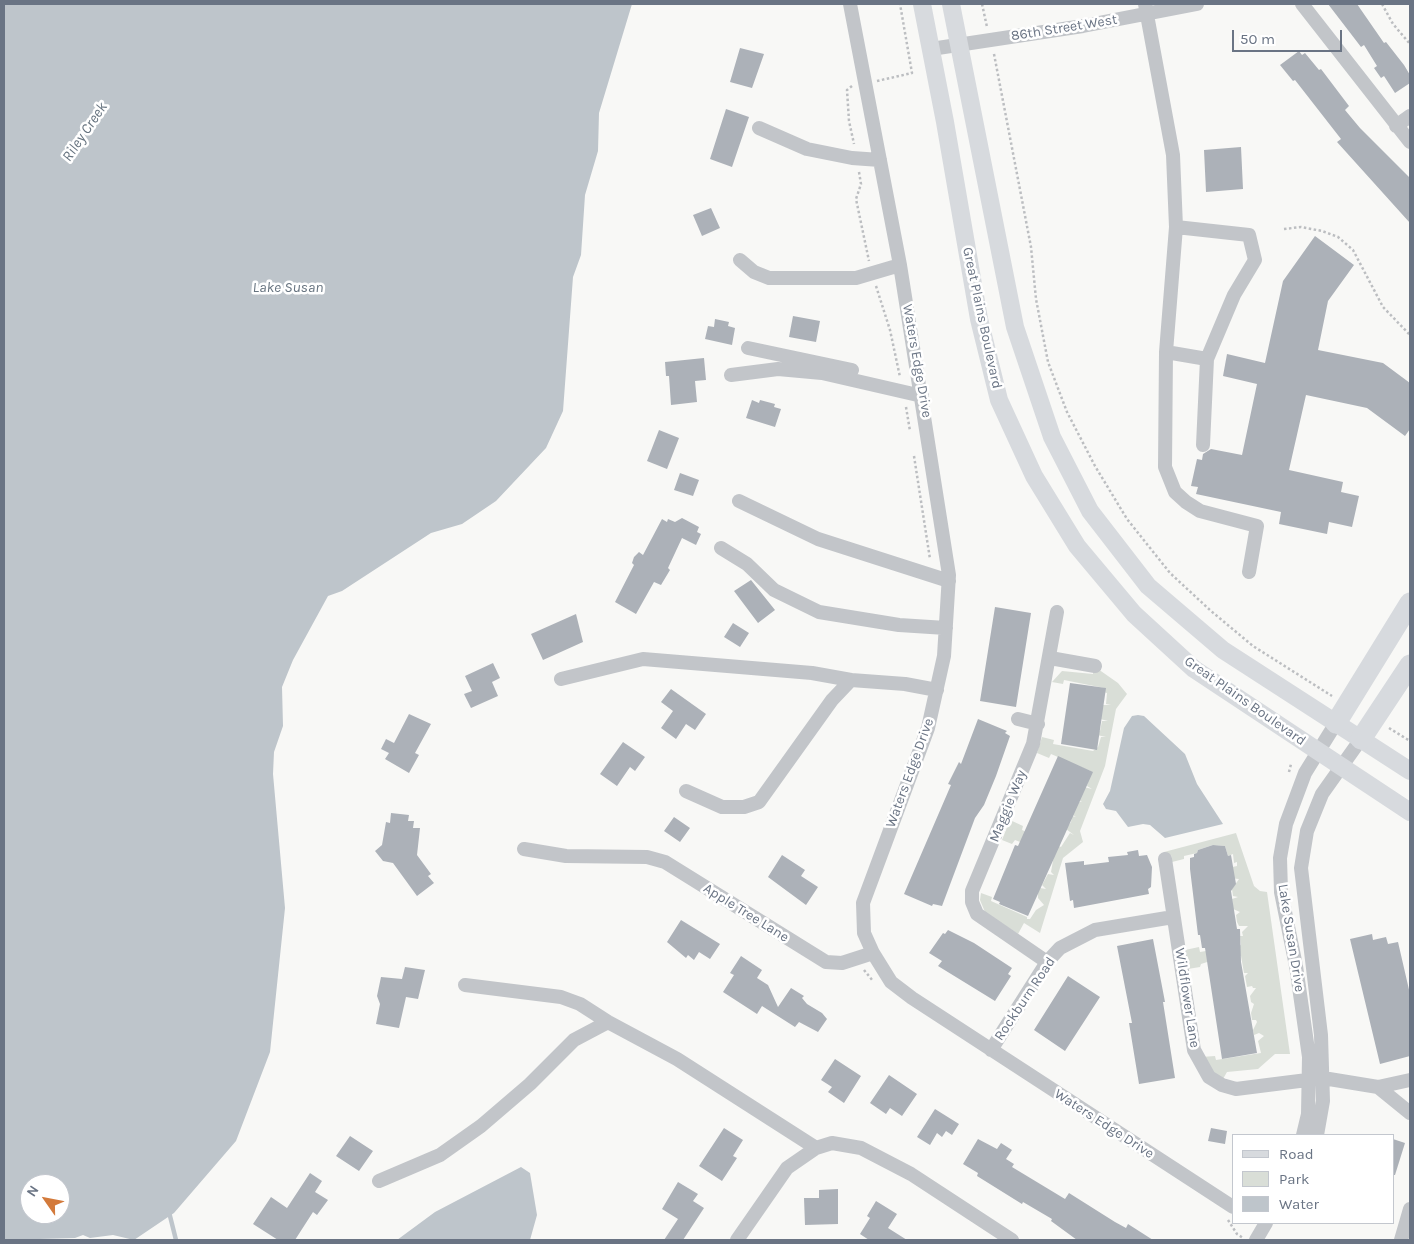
<!DOCTYPE html>
<style>
body{margin:0}
#map{position:relative;width:1414px;height:1244px;overflow:hidden;background:#f8f8f6;font-family:Karla,sans-serif}
canvas{display:block}
.frame{position:absolute;inset:0;border:5px solid #6a7484;pointer-events:none}
.legend{position:absolute;left:1232px;top:1134px;width:162px;height:90px;box-sizing:border-box;background:#fff;border:1px solid #c3c7ce;margin:0;padding:6px 9px;list-style:none;font-size:15px;color:#6a7484}
.legend li{display:flex;align-items:center;gap:10px;height:25px}
.legend b{width:25px;border:1px solid #c3c7ce}
.north{position:absolute;left:20px;top:1174px;width:50px;height:50px;box-sizing:border-box;background:#fff;border:1px solid #c3c7ce;border-radius:50%;rotate:303deg;font-size:14px;font-weight:700;line-height:20px;text-align:center;color:#6a7484}
.north::after{content:'';display:block;margin:auto;width:18px;height:22px;background:#d37a3b;clip-path:polygon(50% 0,100% 100%,50% 72%,0 100%)}
.scale{position:absolute;left:1232px;top:30px;width:110px;height:22px;box-sizing:border-box;border:2px solid #6a7484;border-top:0;padding-left:6px;font-size:15px;line-height:18px;white-space:nowrap;color:#6a7484;-webkit-text-stroke:4px #fff;paint-order:stroke}
</style>
<div id="map">
<canvas width="1414" height="1244"></canvas>
<div class="frame"></div>
<ul class="legend">
<li><b style="height:6px;background:#d7dade"></b>Road</li>
<li><b style="height:14px;background:#d9ded7"></b>Park</li>
<li><b style="height:14px;background:#bec5cb"></b>Water</li>
</ul>
<div class="north">N</div>
<div class="scale">50 m</div>
</div>
<script>
const g = document.querySelector('canvas').getContext('2d');
g.lineJoin = 'round';
function paint(path, color) { g.fillStyle = color; g.fill(path, 'evenodd'); }
const poly = rows => new Path2D(rows.map(r => 'M' + r).join(''));
function stroke(path, color, width, dash) { g.strokeStyle = color; g.lineWidth = width; g.lineCap = dash ? 'butt' : 'round'; g.setLineDash(dash || []); g.stroke(path); }
function write(font, color, halo, rows, align = 'center') {
  g.font = font + ' Karla,sans-serif'; g.lineWidth = 5; g.setLineDash([]); g.textBaseline = 'middle'; g.strokeStyle = halo; g.fillStyle = color; for (const [text, x, y, turn = 0] of rows) {
    g.save(); g.translate(x, y); g.rotate((+turn || 0) * Math.PI / 180); g.textAlign = isNaN(turn) ? turn : align; if (halo) g.strokeText(text, 0, 0); g.fillText(text, 0, 0); g.restore();
  }
}
paint(poly([
 [1098,669,1118,683,1127,694,1116,709,1105,766,1080,831,1083,842,1063,858,1040,933,1024,923,1018,934,985,912,980,900,981,893,992,897,991,901,1027,917,1027,919,1030,919,1036,910,1044,905,1038,898,1038,892,1040,888,1046,889,1042,885,1048,874,1054,875,1051,872,1054,855,1015,840,1012,844,1002,840,1010,820,1023,826,1022,830,1061,847,1070,833,1074,835,1066,829,1071,822,1072,816,1076,817,1071,814,1076,801,1082,802,1079,800,1084,787,1092,789,1087,786,1090,771,1051,754,1049,758,1037,753,1042,737,1054,740,1053,744,1093,751,1098,747,1101,737,1106,737,1097,735,1096,731,1100,731,1102,721,1108,721,1100,719,1103,705,1111,705,1106,704,1107,693,1103,692,1104,688,1064,680,1063,684,1052,682,1062,671,1093,674,1093,671],
 [1236,833,1254,886,1260,891,1267,892,1290,1054,1275,1054,1258,1069,1227,1072,1223,1079,1212,1073,1201,1057,1215,1056,1216,1060,1261,1053,1258,1041,1264,1036,1259,1033,1254,1035,1253,1030,1257,1022,1256,1020,1252,1020,1251,1013,1254,1004,1251,1002,1250,996,1256,988,1253,988,1252,986,1247,987,1245,976,1248,973,1244,973,1241,956,1229,955,1201,964,1200,967,1188,969,1185,950,1199,947,1200,952,1241,945,1240,936,1243,936,1242,932,1248,926,1239,926,1237,922,1236,915,1240,912,1233,909,1232,899,1238,897,1233,896,1232,889,1239,879,1228,878,1228,868,1237,866,1237,862,1234,863,1233,854,1228,856,1225,846,1213,845,1198,850,1197,853,1184,856,1184,859,1172,862,1171,855,1166,856,1164,852]
]), '#d9ded7');
paint(poly([
 [4,4,632,4,599,113,598,151,585,195,581,255,573,277,563,411,546,448,496,501,462,524,431,533,342,591,328,596,293,660,282,687,283,726,274,752,273,774,285,908,270,1052,236,1141,174,1213,134,1240,113,1235,90,1238,83,1235,75,1238,4,1240],
 [30,1184,60,1184,60,1214,30,1214],
 [1138,715,1144,716,1185,754,1197,784,1223,824,1165,838,1150,825,1143,824,1128,827,1116,811,1106,809,1103,804,1110,791,1124,728,1132,716],
 [521,1167,530,1173,537,1215,530,1240,397,1240,435,1212]
]), '#bec5cb');
stroke(poly([
 [169,1212,176,1240]
]), '#bec5cb', 4.5);
paint(poly([
 [1328,4,1357,4,1384,43,1386,42,1404,65,1410,75,1410,83,1395,93,1384,76,1381,78,1374,68,1377,66,1364,45,1361,47],
 [740,48,764,54,752,88,730,82],
 [1299,51,1302,55,1305,53,1319,70,1321,69,1349,106,1345,110,1360,128,1410,178,1410,223,1337,142,1341,139,1295,80,1293,81,1280,65],
 [726,109,749,117,732,167,710,159],
 [1241,147,1243,189,1206,192,1204,150],
 [711,208,720,228,702,236,693,215],
 [1315,236,1354,265,1328,301,1318,350,1383,363,1410,383,1410,429,1405,436,1367,408,1306,395,1289,470,1343,482,1341,492,1359,496,1352,527,1329,522,1327,534,1279,524,1281,512,1196,494,1198,487,1191,486,1197,459,1202,460,1203,454,1211,449,1242,455,1257,384,1223,376,1227,354,1265,363,1283,281],
 [793,316,820,321,816,342,789,337],
 [715,319,729,322,728,326,735,328,732,345,705,339,708,326,714,327],
 [704,358,706,380,695,381,697,402,671,405,669,376,666,376,665,362],
 [752,400,759,403,760,400,775,404,774,407,781,409,775,427,746,418],
 [659,430,679,438,667,469,647,461],
 [680,473,699,480,693,496,674,490],
 [682,518,699,527,697,532,701,534,696,545,682,538,668,568,670,570,661,585,654,582,636,614,615,602,634,565,632,563,634,557,639,552,643,555,662,519,667,522,668,519,675,522],
 [751,580,775,610,758,623,734,591],
 [995,607,1031,613,1016,707,980,701],
 [576,614,583,642,543,660,531,634],
 [733,623,749,633,740,647,724,637],
 [493,663,500,678,492,682,498,696,471,708,464,694,472,691,465,676],
 [1070,683,1106,688,1097,750,1061,744],
 [671,689,706,714,695,730,686,724,676,739,661,728,673,711,661,702],
 [409,714,431,724,415,753,419,755,409,773,385,759,389,753,381,749,386,739,394,743],
 [978,719,1007,731,1005,733,1010,736,996,776,984,805,975,818,942,906,933,904,932,906,904,894,951,785,948,784,959,762,961,764],
 [623,742,645,757,635,771,630,767,617,786,600,774],
 [1058,756,1093,772,1028,916,999,904,1000,902,993,899,1015,845,1018,846],
 [391,813,409,815,408,821,414,821,413,828,420,828,417,855,431,874,428,876,434,883,417,896,393,863,383,861,375,851,382,845,386,822,390,823],
 [674,817,690,828,680,842,664,831],
 [1213,845,1225,846,1228,856,1231,855,1236,884,1231,891,1237,929,1240,929,1241,962,1257,1053,1222,1059,1205,948,1202,948,1200,935,1198,935,1190,869,1190,858,1194,857,1194,854,1197,853,1198,850],
 [1138,850,1139,856,1147,855,1152,867,1151,887,1148,889,1149,894,1074,908,1073,900,1070,901,1065,863,1084,861,1084,865,1109,862,1108,857,1128,855,1127,852],
 [782,855,805,870,801,876,818,887,806,905,768,877],
 [681,920,720,944,710,959,699,952,694,960,688,955,686,958,667,942],
 [948,930,974,943,1012,968,1008,974,1011,976,995,1001,938,966,942,961,929,953,943,933,945,934],
 [1372,934,1373,940,1386,937,1388,944,1398,942,1410,994,1410,1056,1380,1064,1350,939],
 [1153,939,1165,1002,1163,1002,1175,1078,1139,1084,1129,1023,1132,1023,1117,946],
 [741,956,762,970,757,978,768,985,778,1007,791,988,804,996,802,998,807,1004,822,1013,827,1019,818,1032,799,1022,795,1027,762,1006,757,1014,723,992,734,975,730,973],
 [405,967,425,970,418,999,406,997,399,1028,376,1024,380,1004,377,996,381,977,402,979],
 [1068,976,1100,997,1065,1051,1034,1030],
 [835,1059,861,1076,844,1103,828,1092,832,1087,821,1080],
 [889,1075,917,1094,902,1116,890,1108,886,1114,870,1103],
 [935,1109,959,1124,952,1135,946,1131,942,1137,937,1133,930,1145,917,1137],
 [724,1128,743,1140,733,1156,737,1158,722,1181,699,1166],
 [1211,1128,1227,1131,1225,1144,1208,1141],
 [350,1136,373,1151,359,1171,336,1156],
 [978,1139,997,1149,1001,1143,1012,1150,1006,1159,1014,1164,1012,1167,1065,1199,1069,1193,1115,1222,1126,1228,1128,1224,1153,1240,1077,1240,1051,1221,1052,1219,1023,1202,1022,1204,977,1176,978,1173,963,1164],
 [1393,1139,1405,1143,1395,1175,1393,1175],
 [310,1173,322,1181,315,1192,328,1200,317,1215,313,1212,295,1240,278,1240,253,1224,271,1197,287,1208],
 [678,1182,698,1194,693,1201,704,1208,683,1240,664,1240,678,1219,662,1209],
 [838,1189,838,1224,805,1225,804,1198,819,1198,819,1190],
 [876,1201,897,1214,888,1228,907,1240,869,1240,860,1234,870,1218,867,1216]
]), '#acb1b8');
stroke(poly([
 [982,4,987,27],
 [1382,4,1393,24,1410,44],
 [994,54,1031,247,1036,299,1048,362,1067,412,1095,466,1127,519,1170,573,1211,611,1253,646,1332,696],
 [877,81,912,73,900,4],
 [852,86,847,90,849,121,854,144],
 [859,172,861,184,856,199,869,261],
 [1284,229,1301,227,1322,231,1338,237,1353,250,1383,307,1410,335],
 [876,286,890,330,900,377],
 [1410,383,1410,382],
 [906,407,910,431],
 [914,456,930,559],
 [1389,728,1410,741],
 [1289,772,1291,764],
 [864,970,873,981],
 [1228,1220,1237,1234,1243,1238]
]), '#bcbec1', 2.5, [2.5, 2.5]);
stroke(poly([
 [850,4,900,265,949,575,944,656,928,728,863,903,864,933,873,953,891,982,912,998,1233,1207],
 [1145,4,1173,155,1176,227,1166,352,1165,467,1175,492,1186,502,1200,511,1257,526,1249,572],
 [1302,4,1410,142],
 [931,49,1083,26,1197,4],
 [1396,126,1410,116],
 [759,128,807,149,852,158,880,160],
 [740,260,754,272,769,278,856,278,900,265],
 [748,348,852,370],
 [1166,352,1207,359,1234,295,1255,260,1249,235,1176,227],
 [731,375,778,369,822,373,922,396],
 [1203,445,1207,359],
 [739,501,818,539,949,581],
 [721,548,747,564,774,590,819,612,899,625,946,628],
 [1050,658,1095,666],
 [561,679,643,659,812,673,851,680],
 [1018,719,1038,724],
 [686,791,722,807,744,807,759,802,832,700,851,680,905,684,937,690],
 [524,849,566,856,647,857,665,862,826,962,842,963,873,953],
 [1165,859,1194,1050,1209,1077,1222,1085,1236,1089,1323,1078,1378,1087,1410,1080],
 [1047,962,977,914,972,902,972,891,1033,744,1057,612],
 [465,985,561,997,580,1004,608,1022,677,1059,816,1148],
 [991,1050,1047,962,1060,948,1095,930,1173,917],
 [1378,1087,1410,1113],
 [1303,1135,1308,1114,1309,1057,1296,966,1281,892,1280,858,1286,824,1305,773,1336,723],
 [1317,1135,1323,1101,1321,1035,1301,868,1307,831,1322,794,1361,739],
 [379,1181,440,1155,481,1126,530,1084,574,1040,608,1022],
 [737,1240,787,1168,816,1148,832,1143,861,1148,911,1174,1012,1240],
 [1256,1240,1266,1223],
 [1401,1240,1410,1209]
]), '#c2c5c9', 14);
stroke(poly([
 [922,4,945,122,979,319,999,400,1034,476,1077,546,1134,614,1194,669,1410,812],
 [951,4,1015,327,1052,437,1090,511,1148,586,1223,650,1410,771]
]), '#d7dade', 18);
stroke(poly([
 [1336,723,1410,603],
 [1361,739,1410,665]
]), '#d7dade', 21);
write('14px', '#6a7484', '#fff', [
 ["86th Street West",1064,28,-9],
 ["Great Plains Boulevard",982,318,78],
 ["Waters Edge Drive",917,361,80],
 ["Great Plains Boulevard",1245,701,35],
 ["Waters Edge Drive",910,773,-70],
 ["Maggie Way",1008,806,-68],
 ["Apple Tree Lane",746,913,32],
 ["Lake Susan Drive",1291,938,81],
 ["Wildflower Lane",1187,998,81],
 ["Rockburn Road",1025,999,-56],
 ["Waters Edge Drive",1104,1124,33]
]);
write('italic 15px', '#66737f', '#fff', [
 ["Riley Creek",85,132,-56],
 ["Lake Susan",288,288]
]);
</script>
